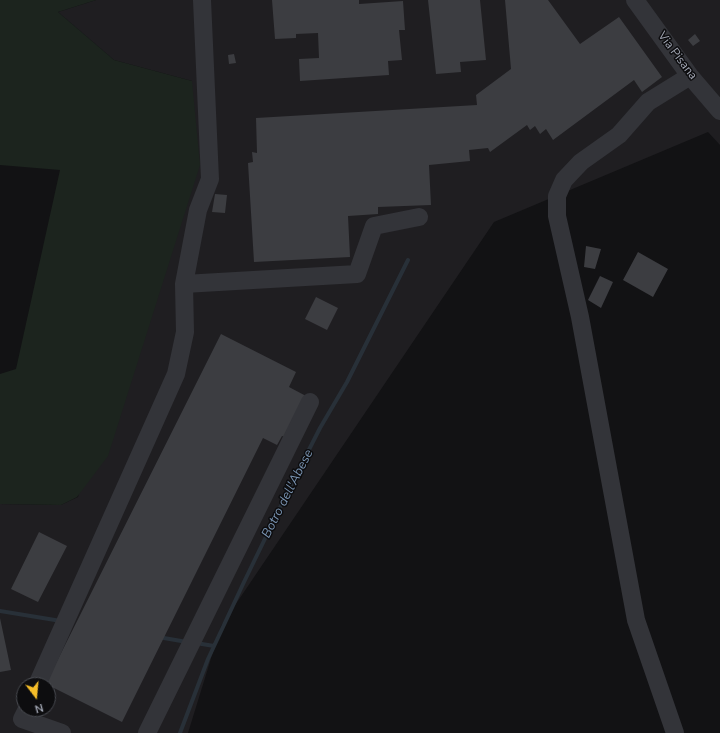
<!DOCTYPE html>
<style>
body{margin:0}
#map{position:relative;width:720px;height:733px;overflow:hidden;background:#121214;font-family:"Nunito Sans",sans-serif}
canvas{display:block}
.north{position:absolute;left:16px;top:677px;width:40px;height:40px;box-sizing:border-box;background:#0d0d0f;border:1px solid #494b51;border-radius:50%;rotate:164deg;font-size:11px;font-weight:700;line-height:16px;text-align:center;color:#a3a8b5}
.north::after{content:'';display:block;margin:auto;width:14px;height:18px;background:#f6be29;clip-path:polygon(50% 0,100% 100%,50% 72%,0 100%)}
</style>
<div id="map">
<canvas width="720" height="733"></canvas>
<div class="north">N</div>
</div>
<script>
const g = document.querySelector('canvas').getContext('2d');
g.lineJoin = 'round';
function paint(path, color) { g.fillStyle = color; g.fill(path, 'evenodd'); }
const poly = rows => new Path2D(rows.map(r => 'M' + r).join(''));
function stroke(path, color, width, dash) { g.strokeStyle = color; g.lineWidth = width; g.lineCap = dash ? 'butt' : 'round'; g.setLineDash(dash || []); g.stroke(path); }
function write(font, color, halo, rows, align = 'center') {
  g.font = font + ' "Nunito Sans",sans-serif'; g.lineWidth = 3; g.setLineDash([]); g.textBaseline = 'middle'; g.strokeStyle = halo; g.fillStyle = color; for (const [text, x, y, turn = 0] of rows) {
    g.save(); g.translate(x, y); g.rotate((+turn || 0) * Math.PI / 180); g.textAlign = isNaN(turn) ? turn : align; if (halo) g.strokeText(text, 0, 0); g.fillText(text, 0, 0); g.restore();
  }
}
paint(poly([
 [96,0,720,0,720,145,708,132,494,222,221,626,188,733,0,733,0,504,61,505,78,497,192,81,114,60,58,12],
 [24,685,48,685,48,709,24,709]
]), '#1f1e21');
paint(poly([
 [0,0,96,0,58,12,114,60,192,81,200,165,108,456,77,497,61,505,0,504,0,374,16,369,60,170,0,165]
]), '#1c241e');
stroke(poly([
 [0,611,61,621],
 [158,637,187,642],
 [196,643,214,646],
 [180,733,208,659,244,582,292,483,320,428,347,382,408,260]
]), '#283038', 4);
paint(poly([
 [272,0,359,0,359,4,403,1,405,30,399,30,402,60,388,61,389,75,300,81,299,59,319,58,318,33,296,34,296,38,275,39],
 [428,0,480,0,486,60,460,62,461,72,436,74],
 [505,0,548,0,580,44,619,17,662,77,642,92,634,80,553,140,546,129,540,134,535,126,530,130,527,125,490,152,488,148,469,150,470,161,429,165,431,205,378,207,378,214,348,216,350,257,254,262,248,163,253,162,252,152,257,153,256,118,477,105,476,95,511,69],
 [695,34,700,41,693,46,688,40],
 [234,54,236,63,229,64,228,55],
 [215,194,227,195,225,213,212,212],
 [586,246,601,249,595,269,584,267],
 [638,252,668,269,653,297,623,280],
 [600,276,613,282,601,308,588,300],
 [316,297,338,308,327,330,305,319],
 [221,334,296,372,289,387,306,396,287,438,282,436,277,445,263,438,122,722,48,685,45,685],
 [39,532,67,546,38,602,11,589],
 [0,618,11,670,0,672]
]), '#3c3d41');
stroke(poly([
 [635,0,690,76,720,111],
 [184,284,357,274,374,226,419,217],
 [37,685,176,374,185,332,184,284,198,210,210,179,202,0],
 [27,709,22,719,62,733],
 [147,733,310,402],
 [675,733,636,620,580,317,557,216,557,196,564,180,581,162,619,135,648,102,690,76]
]), '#333439', 18);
write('12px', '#a3a8b5', '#0d0d0f', [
 ["Via Pisana",677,56,53]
]);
write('italic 13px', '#7993b1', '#0d0d0f', [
 ["Botro dell'Abese",288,494,-63]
]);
</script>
